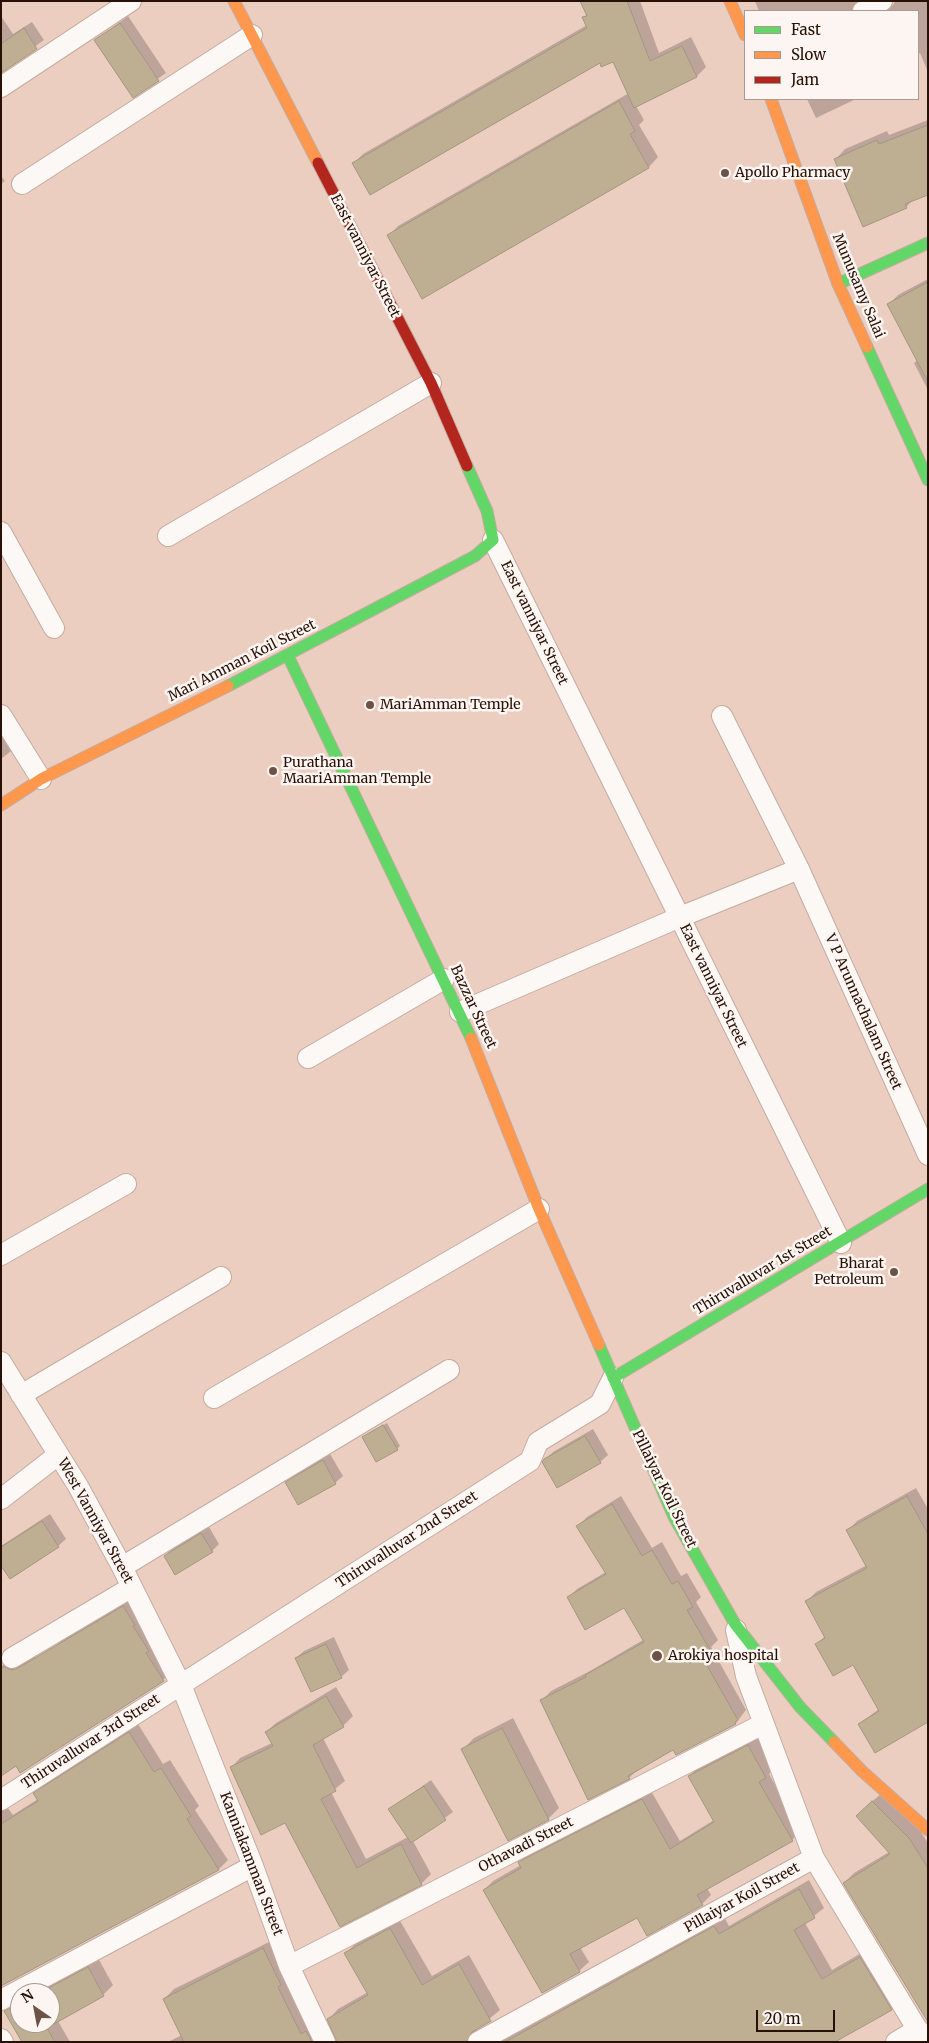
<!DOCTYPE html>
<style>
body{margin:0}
#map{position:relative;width:929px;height:2043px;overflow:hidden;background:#eccec1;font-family:Merriweather,serif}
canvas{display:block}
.frame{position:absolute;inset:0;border:2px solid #281006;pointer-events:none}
.legend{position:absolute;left:744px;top:10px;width:175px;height:90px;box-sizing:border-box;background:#fcf5f1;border:1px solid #a79993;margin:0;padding:6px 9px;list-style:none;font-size:15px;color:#281006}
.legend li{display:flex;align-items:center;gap:10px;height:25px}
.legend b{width:25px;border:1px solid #a79993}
.north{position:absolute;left:10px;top:1983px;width:50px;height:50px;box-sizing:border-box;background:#fcf5f1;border:1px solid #a79993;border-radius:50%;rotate:327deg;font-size:14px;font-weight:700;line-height:20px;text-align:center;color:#281006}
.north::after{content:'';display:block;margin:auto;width:18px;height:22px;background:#6d5247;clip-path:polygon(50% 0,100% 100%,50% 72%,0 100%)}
.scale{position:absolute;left:756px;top:2010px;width:79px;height:22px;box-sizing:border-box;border:2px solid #281006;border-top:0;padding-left:6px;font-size:15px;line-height:18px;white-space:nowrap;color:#281006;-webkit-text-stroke:4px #fcf5f1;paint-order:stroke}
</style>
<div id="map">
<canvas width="929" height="2043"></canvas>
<div class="frame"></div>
<ul class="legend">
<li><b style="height:6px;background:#63d668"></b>Fast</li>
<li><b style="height:6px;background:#ff974d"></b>Slow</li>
<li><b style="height:6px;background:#b3261e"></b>Jam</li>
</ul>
<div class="north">N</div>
<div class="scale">20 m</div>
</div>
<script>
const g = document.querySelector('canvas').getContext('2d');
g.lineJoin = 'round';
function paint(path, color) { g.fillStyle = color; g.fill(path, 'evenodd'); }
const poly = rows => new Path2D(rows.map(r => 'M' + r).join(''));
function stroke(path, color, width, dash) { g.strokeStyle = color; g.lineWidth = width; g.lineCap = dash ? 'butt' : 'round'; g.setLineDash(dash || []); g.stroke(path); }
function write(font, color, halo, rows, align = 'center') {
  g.font = font + ' Merriweather,serif'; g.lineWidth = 5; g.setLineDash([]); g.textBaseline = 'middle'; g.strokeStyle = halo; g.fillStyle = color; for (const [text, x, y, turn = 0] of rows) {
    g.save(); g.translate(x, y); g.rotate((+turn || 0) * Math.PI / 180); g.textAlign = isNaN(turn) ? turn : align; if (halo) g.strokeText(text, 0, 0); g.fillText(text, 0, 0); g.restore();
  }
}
paint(poly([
 [581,1,640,1,659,53,691,37,706,67,697,76,636,106,644,120,639,125,658,157,649,167,422,298,389,236,398,226,629,93,613,61,600,61,354,163,363,154,587,25,584,18,587,14],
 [755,1,862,1,866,11,759,11],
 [895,1,928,1,928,72,920,53,918,54,918,11,879,11,893,5],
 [1,16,13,34,32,22,44,40,1,71],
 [128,16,166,73,133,96,96,40],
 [807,99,856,99,816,118],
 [928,120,928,194,914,199,906,207,836,159,845,149,887,131,889,135],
 [1,176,5,181,1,184],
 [928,279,928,390,914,363,918,360,889,304,898,295],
 [1,713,20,744,1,759],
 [387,1423,400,1446,397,1449,363,1437],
 [593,1429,608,1455,600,1462,545,1460,553,1452],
 [330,1454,343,1476,335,1483,287,1483,294,1475],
 [916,1488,928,1509,928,1720,859,1724,879,1709,853,1663,817,1644,825,1636,807,1601,816,1592,867,1565,848,1530,857,1521],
 [621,1496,652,1548,662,1542,681,1576,687,1573,701,1597,696,1602,718,1640,711,1647,746,1710,736,1723,674,1749,638,1769,629,1778,589,1798,542,1700,551,1691,590,1671,643,1640,624,1606,568,1598,577,1589,606,1572,578,1526,587,1517],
 [50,1514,66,1539,58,1546,1,1564,1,1546],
 [209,1527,219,1544,212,1551,165,1556,173,1548],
 [133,1598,172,1671,163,1680,1,1774,1,1666,14,1658,34,1656,73,1706,55,1647,64,1638],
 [334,1637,349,1670,341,1677,296,1658,304,1651],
 [336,1687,353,1716,343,1726,323,1738,345,1781,331,1792,366,1859,408,1837,390,1809,431,1780,453,1812,413,1841,431,1874,421,1884,340,1925,286,1821,231,1768,240,1758,272,1743,266,1732,276,1723],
 [513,1718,559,1808,548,1819,463,1749,474,1738],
 [138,1724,163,1764,170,1760,199,1806,195,1810,228,1860,219,1869,1,1985,1,1799,13,1815,38,1799,35,1794,44,1785],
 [757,1737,775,1768,769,1774,801,1831,792,1840,707,1888,711,1895,702,1904,638,1916,580,1947,589,1962,579,1971,484,1890,493,1881,521,1865,520,1862,529,1853,651,1791,680,1841,714,1820,689,1776,699,1767],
 [883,1792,919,1829,928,1843,928,2021,844,1883,854,1873,889,1852,867,1806],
 [809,1880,824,1908,805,1923,832,1970,870,1948,900,1999,891,2009,685,2042,495,2042,724,1917,729,1926],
 [399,1919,432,1976,469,1955,500,2010,477,2029,477,2038,483,2042,338,2042,329,2019,338,2009,368,1992,346,1953,355,1944],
 [273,1940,327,2042,168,2042,182,2035,164,1999,174,1989],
 [98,1958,113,1985,103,1995,58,2021,70,2042,23,2042,6,2011,20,1999,20,2023,50,2023,50,1993,32,1993]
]), '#0003');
const building = poly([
 [580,1,627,1,650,61,682,46,697,77,634,108,613,62,601,67,600,63,370,195,352,163,587,28,582,17,587,16,580,1],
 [120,23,159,81,133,98,94,40,120,23],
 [24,28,37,49,1,73,1,44,24,28],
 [619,101,635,131,630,134,649,168,422,299,387,235,619,101],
 [928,125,928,195,905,204,907,208,863,227,834,159,877,140,879,144,928,125],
 [928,282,928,382,887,304,928,282],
 [383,1425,398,1450,376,1462,362,1437,383,1425],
 [585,1436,601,1463,557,1488,542,1462,544,1459,585,1436],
 [323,1460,336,1484,298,1505,285,1482,323,1460],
 [907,1496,928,1534,928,1722,875,1753,858,1724,879,1711,853,1665,833,1676,815,1644,825,1638,805,1601,867,1568,846,1530,907,1496],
 [612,1504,642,1556,652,1550,672,1584,678,1581,693,1607,687,1610,710,1650,701,1655,738,1720,735,1722,736,1724,676,1755,673,1750,628,1776,630,1779,588,1800,540,1700,586,1677,585,1675,644,1642,624,1608,585,1630,567,1597,606,1574,576,1526,612,1504],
 [42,1521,59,1547,10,1579,1,1566,1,1547,42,1521],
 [201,1533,213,1552,175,1575,164,1556,201,1533],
 [123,1606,135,1625,133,1626,149,1651,146,1653,164,1681,20,1773,16,1766,1,1776,1,1668,4,1667,12,1670,18,1668,123,1606],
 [326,1644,342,1678,311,1692,295,1658,326,1644],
 [326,1696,344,1727,313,1745,336,1791,321,1799,357,1868,401,1844,422,1885,340,1927,285,1823,261,1835,230,1767,273,1746,265,1732,326,1696],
 [502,1728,549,1820,508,1841,461,1749,502,1728],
 [129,1732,154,1772,161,1768,191,1816,187,1819,219,1870,1,1986,1,1824,38,1801,33,1793,129,1732],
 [748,1745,766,1778,759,1782,793,1841,697,1895,703,1905,647,1936,637,1918,570,1954,580,1972,542,1993,483,1890,521,1868,518,1862,642,1799,670,1849,714,1822,688,1776,748,1745],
 [424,1786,446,1820,411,1843,388,1809,424,1786],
 [872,1801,909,1838,928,1868,928,2022,843,1883,890,1854,856,1816,872,1801],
 [799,1889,815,1918,794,1930,822,1979,860,1957,892,2010,835,2042,505,2042,714,1926,719,1934,799,1889],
 [390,1928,422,1985,459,1964,491,2021,472,2032,466,2042,337,2042,327,2019,368,1995,344,1953,390,1928],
 [263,1948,281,1985,278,1987,301,2034,306,2031,312,2042,184,2042,163,1999,263,1948],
 [88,1967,104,1996,47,2028,55,2042,22,2042,4,2011,20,2003,20,2023,50,2023,50,1993,39,1993,88,1967]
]);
paint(building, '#beaf93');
stroke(building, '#a39582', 1);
const street = poly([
 [863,11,882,1],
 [1,87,131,1],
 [22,184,252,35],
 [1,532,54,628],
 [168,536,431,383],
 [493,540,841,1243],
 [1,715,41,779],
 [799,869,928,1155],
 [460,1012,680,917,799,869,722,716],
 [308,1058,444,979],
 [1,1255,126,1184],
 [1,1362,78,1486,122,1567,181,1685,253,1866,289,1966,325,2042],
 [21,1395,221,1277],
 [214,1398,539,1209],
 [1,1499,58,1455],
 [122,1567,449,1370],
 [12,1658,132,1587],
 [1,1800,530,1461,538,1442,600,1404,613,1378],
 [814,1858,925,2042],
 [289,1966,763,1724],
 [1,2000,253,1866],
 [1,2039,3,2042],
 [478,2042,814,1858,746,1676,736,1630],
 [896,2042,918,2029]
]);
const fast = poly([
 [838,284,928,243],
 [867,347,928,480],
 [288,656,471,1038],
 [228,686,475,556,493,540,487,511,467,466],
 [599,1345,674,1517,735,1624,800,1707,834,1742],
 [613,1378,928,1189]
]);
const slow = poly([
 [234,1,318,163],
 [730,1,745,35],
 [771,99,838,284,867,347],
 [1,805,41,779,228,686],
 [471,1038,539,1209,599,1345],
 [834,1742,862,1771,928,1830]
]);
const jam = poly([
 [318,163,431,383,467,466]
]);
stroke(street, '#c5aba0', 22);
stroke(fast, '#c5aba0', 13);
stroke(slow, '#c5aba0', 13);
stroke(jam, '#c5aba0', 13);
stroke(street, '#fcf8f6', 20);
stroke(fast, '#63d668', 11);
stroke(slow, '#ff974d', 11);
stroke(jam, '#b3261e', 11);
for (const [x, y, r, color] of [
 [725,173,5,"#6d5247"],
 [370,705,5,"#6d5247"],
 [273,771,5,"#6d5247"],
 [894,1272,5,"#6d5247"],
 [657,1656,6,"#6d5247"]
]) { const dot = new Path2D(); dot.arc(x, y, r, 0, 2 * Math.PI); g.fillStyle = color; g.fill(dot); stroke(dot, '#fcf5f1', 2); }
write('14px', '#281006', '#fcf5f1', [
 ["Apollo Pharmacy",735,173],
 ["MariAmman Temple",380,705],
 ["Purathana",283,763],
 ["MaariAmman Temple",283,779],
 ["Bharat",884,1264,"right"],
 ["Petroleum",884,1280,"right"],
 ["Arokiya hospital",668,1656]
], 'left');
write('14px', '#281006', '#fcf5f1', [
 ["East vanniyar Street",365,256,63],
 ["Munusamy Salai",858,286,67],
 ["East vanniyar Street",534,623,64],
 ["Mari Amman Koil Street",242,661,-27],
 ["East vanniyar Street",713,986,64],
 ["Bazzar Street",473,1007,65],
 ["V P Arunnachalam Street",863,1012,66],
 ["Thiruvalluvar 1st Street",763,1271,-31],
 ["Pillaiyar Koil Street",664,1489,64],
 ["West Vanniyar Street",95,1521,61],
 ["Thiruvalluvar 2nd Street",407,1540,-33],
 ["Thiruvalluvar 3rd Street",91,1742,-33],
 ["Othavadi Street",526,1845,-27],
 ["Kanniakamman Street",251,1864,69],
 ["Pillaiyar Koil Street",742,1898,-29]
]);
</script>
